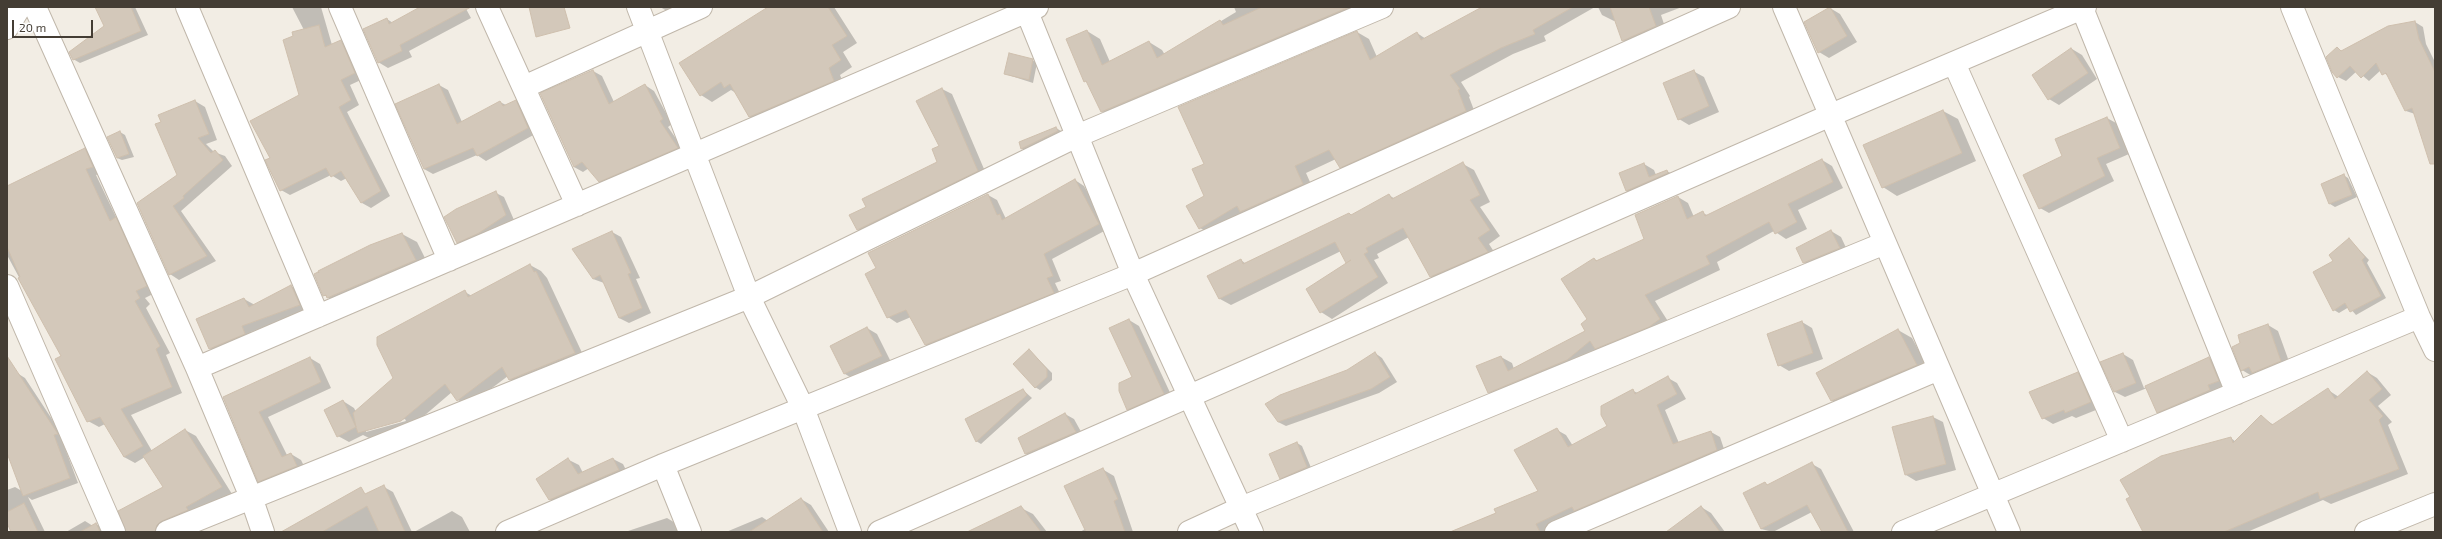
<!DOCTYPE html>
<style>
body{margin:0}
#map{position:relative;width:2442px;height:539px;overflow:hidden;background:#f2ede4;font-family:"Exo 2",sans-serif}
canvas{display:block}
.frame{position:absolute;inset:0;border:8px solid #443d34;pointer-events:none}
.scale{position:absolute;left:12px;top:20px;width:81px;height:18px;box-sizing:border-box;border:2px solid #443d34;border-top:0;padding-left:5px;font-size:12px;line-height:14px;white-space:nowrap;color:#443d34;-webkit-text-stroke:3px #fff;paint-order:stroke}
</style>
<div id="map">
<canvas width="2442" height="539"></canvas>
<div class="frame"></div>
<div class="scale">20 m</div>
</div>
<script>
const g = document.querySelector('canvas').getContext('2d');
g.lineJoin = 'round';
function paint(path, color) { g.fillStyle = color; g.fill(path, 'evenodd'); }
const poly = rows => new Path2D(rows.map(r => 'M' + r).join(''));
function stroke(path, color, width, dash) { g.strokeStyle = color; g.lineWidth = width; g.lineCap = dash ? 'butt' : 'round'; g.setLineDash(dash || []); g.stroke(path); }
paint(poly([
 [96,7,135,7,148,35,80,63,73,59,106,26],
 [292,7,321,7,332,45,340,41,349,46,363,79,350,85,359,105,347,112,390,196,371,208,362,203,347,178,341,181,331,175,290,195,281,190,271,158,300,95,294,37,304,30],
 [422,7,465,7,471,18,409,51,412,57,388,68,378,62,387,19,393,23],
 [660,7,682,7,667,11],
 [770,7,834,7,857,43,843,52,852,67,840,75,845,87,761,123,749,117,736,93,731,90,712,102,701,95],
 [1234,7,1380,7,1116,119,1102,111,1089,83,1085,81,1087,31,1100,39,1110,62,1149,42,1162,50,1165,55,1236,12],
 [1484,7,1595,7,1544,36,1546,41,1513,54,1461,82,1470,96,1469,97,1477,118,1352,173,1341,167,1336,159,1306,173,1314,191,1211,234,1200,228,1205,197,1205,164,1357,32,1369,39,1377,57,1417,33,1426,39],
 [1598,7,1682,7,1661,15,1667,33,1635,47,1623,40,1616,20,1614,21,1602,15],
 [1830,8,1840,14,1857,42,1829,58,1819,52,1805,22],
 [2415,22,2423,27,2426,44,2435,62,2435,152,2415,114,2406,111,2390,78,2381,70,2369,81,2357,71,2346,81,2338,77,2337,48,2342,51],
 [2072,49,2082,55,2097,79,2059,105,2049,99],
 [1032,60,1037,63,1033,83,1005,74],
 [593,71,602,76,614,102,645,85,654,91,672,124,668,127,686,153,609,186,599,181,589,168,583,172,574,167],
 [1693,71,1704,77,1719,112,1689,125,1679,119],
 [439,85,448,90,462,122,500,102,506,105,515,101,525,106,537,133,486,161,477,155,433,174,424,169],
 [942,89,952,94,987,176,867,235,858,229,867,207,939,162],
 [195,101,205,107,217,140,206,144,214,152,225,156,232,166,181,211,216,261,179,280,170,274,138,203,179,175],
 [1943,111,1958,119,1976,161,1897,196,1883,187,1865,146],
 [2107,118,2116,123,2129,154,2106,164,2114,181,2049,213,2040,208,2063,156],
 [1056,128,1066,134,1032,154,1022,149,1020,142],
 [120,132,125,135,134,157,122,160,117,158],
 [85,149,95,156,103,172,96,175,117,219,126,224,157,292,145,298,150,304,146,308,170,353,166,355,182,393,131,415,152,451,185,430,196,436,232,494,167,532,127,532,164,487,145,457,135,463,124,457,105,424,99,427,88,421,62,357,7,255,7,188],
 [1822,160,1832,166,1843,188,1798,210,1807,229,1786,239,1774,231,1717,262,1720,270,1655,301,1671,326,1500,398,1489,392,1501,357,1512,363,1514,369,1586,331,1594,259,1598,261,1645,239,1678,197,1688,203,1694,217,1703,213,1709,216],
 [1463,164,1474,170,1490,202,1480,207,1500,236,1489,244,1498,258,1442,283,1431,276,1409,237,1377,254,1379,258,1374,260,1388,283,1332,319,1321,312,1349,263,1341,251,1231,305,1220,299,1208,276,1241,260,1246,264,1349,214,1352,215,1389,195,1395,199],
 [1644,164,1654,170,1656,175,1667,171,1677,177,1636,196,1626,191],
 [2343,175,2348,178,2357,197,2335,207,2330,204,2322,184],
 [1075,180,1084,186,1108,229,1052,259,1061,281,1055,283,1062,298,935,350,926,344,911,317,897,323,888,317,877,269,988,195,997,200,1006,219],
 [496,193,504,197,514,220,466,247,458,242],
 [1831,231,1841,237,1849,254,1814,268,1804,262],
 [612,232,621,237,640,278,636,279,651,313,629,323,619,318,604,283,593,279],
 [402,234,417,242,430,268,342,306,324,295,321,275],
 [2349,239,2369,260,2367,263,2386,298,2356,315,2349,307,2339,313,2334,310,2335,261],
 [530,265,541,271,547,278,585,359,520,386,510,380,508,376,468,406,458,400,452,392,411,427,369,438,363,435,349,442,338,436,343,401,354,408,356,412,394,379,465,292,472,296],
 [405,419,406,421,366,432,366,429],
 [291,286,301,292,309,310,251,332,255,339,220,354,210,348,244,299,255,305],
 [1129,320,1139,326,1173,399,1138,415,1128,409,1133,377],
 [1802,322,1812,328,1823,359,1789,371,1779,365],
 [2268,325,2278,331,2291,367,2252,376,2242,370,2242,343],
 [867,328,877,334,891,362,855,380,845,374,831,346],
 [1898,330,1912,338,1931,373,1846,409,1832,401],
 [1030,351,1052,373,1052,380,1040,390,1035,387],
 [1375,353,1382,358,1397,382,1379,393,1286,426,1278,422,1347,371],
 [2123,354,2133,360,2144,388,2209,358,2219,364,2228,386,2167,418,2157,412,2147,388,2125,397,2115,392],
 [310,358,320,364,331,388,268,417,287,455,291,454,301,460,307,472,269,487,259,481,224,398],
 [2367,372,2377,378,2391,395,2378,406,2392,422,2388,425,2408,474,2331,504,2323,500,2247,532,2144,532,2231,438,2236,442,2261,417,2274,425,2328,390,2339,397],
 [17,373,25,378,65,439,62,440,78,483,32,500,28,497,45,532,12,532,7,521,7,490,15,487,22,491,7,450,7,379],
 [2078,373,2088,379,2101,408,2076,418,2072,416,2053,424,2043,418],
 [1668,378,1677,383,1686,399,1665,410,1679,443,1711,432,1720,437,1726,455,1580,513,1545,529,1546,532,1450,532,1497,513,1539,491,1557,430,1566,435,1573,446,1608,427,1633,391,1638,393],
 [1023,390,1032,398,981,444,976,441],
 [1065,414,1074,419,1084,437,1034,459,1026,454,1020,438],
 [1933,417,1943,422,1956,470,1916,481,1906,475],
 [1297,443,1302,446,1312,470,1285,481,1280,478],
 [613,459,623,464,629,476,560,505,550,500,569,460,579,465,583,473],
 [1812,464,1821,469,1854,532,1822,532,1812,512,1773,532,1761,529,1765,484,1768,485],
 [1102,469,1114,476,1133,532,1080,532,1085,529],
 [384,487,393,492,412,532,290,532],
 [801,499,811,505,829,532,726,532,762,517,768,521],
 [1701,507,1711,513,1725,532,1680,532],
 [1021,508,1033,514,1047,532,970,532],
 [452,511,462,517,470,532,414,532],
 [667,518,677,524,680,532,625,532],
 [85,521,93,526,96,524,108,532,66,532]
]), '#0003');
const building = poly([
 [95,7,131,7,141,31,73,60,69,52,104,26,95,7],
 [420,7,471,7,400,45,402,51,378,63,363,29,387,18,389,24,420,7],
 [529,7,564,7,570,28,536,37,529,7],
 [768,7,828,7,847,36,832,45,841,60,829,68,834,81,749,117,730,84,724,88,721,82,700,96,679,63,768,7],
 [1262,7,1347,8,1101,112,1086,81,1084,82,1066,39,1087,30,1102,65,1149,41,1157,58,1220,20,1223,25,1262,7],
 [1482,7,1573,7,1533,30,1535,34,1501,48,1450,75,1460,89,1458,90,1466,111,1340,168,1329,150,1295,166,1303,184,1240,212,1237,206,1199,229,1186,206,1204,196,1192,169,1204,164,1178,107,1357,31,1370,60,1417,32,1421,40,1482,7],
 [1610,7,1649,7,1656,26,1622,41,1610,7],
 [1830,7,1847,36,1818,53,1804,22,1830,7],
 [2415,21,2419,39,2435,72,2435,164,2430,164,2412,108,2405,111,2386,73,2382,75,2376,63,2361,78,2350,66,2337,78,2332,72,2326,57,2337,47,2341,51,2388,26,2415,21],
 [319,25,325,47,341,40,355,73,341,80,351,100,339,107,381,191,361,203,341,171,331,177,326,168,280,191,265,160,270,158,250,121,299,95,283,40,293,36,292,32,319,25],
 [2071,48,2088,73,2048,100,2032,75,2071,48],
 [1009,53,1033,59,1029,80,1004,74,1009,53],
 [593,70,609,104,645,84,663,119,660,121,678,148,599,182,582,162,574,167,540,93,593,70],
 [1694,70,1709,106,1678,120,1663,83,1694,70],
 [439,84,457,124,500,101,503,106,516,100,528,128,477,156,473,148,424,169,395,104,439,84],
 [942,88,978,171,857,230,849,215,866,207,862,199,937,162,932,149,939,146,916,101,942,88],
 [195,100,209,134,198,138,211,153,215,150,223,160,183,196,184,198,173,206,207,256,169,275,137,203,177,175,155,124,161,122,158,115,195,100],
 [1943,110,1962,153,1882,188,1863,145,1943,110],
 [2107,117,2120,148,2097,158,2105,176,2039,209,2023,175,2062,156,2055,139,2107,117],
 [1056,127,1058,131,1021,149,1019,142,1056,127],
 [120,131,129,154,117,158,107,137,120,131],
 [85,148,93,167,86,169,110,221,116,217,147,286,136,291,140,298,135,301,160,346,156,349,172,387,121,409,143,446,124,457,100,417,87,422,55,359,61,356,18,278,20,277,7,247,7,186,85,148],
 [1822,159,1833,182,1788,204,1797,222,1775,234,1769,222,1706,256,1710,264,1645,295,1660,319,1649,327,1595,349,1590,341,1567,360,1488,393,1476,366,1501,356,1508,371,1585,331,1581,324,1587,319,1561,279,1594,258,1596,261,1644,239,1635,215,1678,196,1687,219,1703,211,1705,216,1822,159],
 [1463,162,1480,195,1470,200,1490,230,1478,238,1488,252,1430,277,1403,228,1366,248,1368,252,1364,254,1378,277,1320,313,1306,289,1351,260,1346,263,1335,242,1219,299,1207,276,1241,259,1243,264,1349,213,1351,215,1389,194,1392,199,1463,162],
 [1644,163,1649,177,1667,170,1668,173,1626,191,1619,173,1644,163],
 [2344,174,2352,195,2329,204,2321,184,2344,174],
 [1075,179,1099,224,1044,254,1053,276,1047,278,1054,293,925,345,906,310,887,318,865,274,876,268,868,253,988,194,997,215,1000,214,1002,220,1075,179],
 [496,191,506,215,479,233,457,243,444,217,456,209,496,191],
 [1831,230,1840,248,1803,263,1796,248,1831,230],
 [612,231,631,273,628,274,642,308,619,318,600,275,593,279,572,249,612,231],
 [402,233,416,260,327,298,326,295,323,296,314,274,318,272,319,273,318,271,370,245,402,233],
 [2349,238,2365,257,2362,260,2381,296,2350,312,2345,303,2333,311,2313,272,2333,261,2329,255,2349,238],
 [530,264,534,272,536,271,575,353,509,380,502,367,457,401,445,384,401,421,358,433,356,427,337,437,324,410,343,400,356,427,353,413,393,378,377,345,377,337,465,290,468,297,530,264],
 [291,285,300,305,242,326,245,334,209,349,196,319,244,298,249,307,291,285],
 [1129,319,1164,394,1127,410,1119,391,1119,383,1132,377,1109,328,1129,319],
 [1802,321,1813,353,1778,366,1767,334,1802,321],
 [2268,324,2281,361,2252,373,2249,367,2241,371,2232,347,2240,343,2238,335,2268,324],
 [867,327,882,356,844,374,830,346,867,327],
 [1898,329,1917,365,1831,401,1816,373,1898,329],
 [1029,349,1047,369,1047,377,1035,388,1013,364,1029,349],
 [1375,352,1390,377,1371,389,1278,422,1265,404,1280,395,1347,370,1375,352],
 [2123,353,2136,383,2114,392,2100,362,2123,353],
 [7,356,58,434,54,435,70,478,23,496,7,453,7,356],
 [310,357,321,382,259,412,282,457,291,453,297,466,258,482,223,397,310,357],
 [2209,357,2219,381,2208,385,2210,390,2157,413,2145,386,2209,357],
 [2367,371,2382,389,2369,400,2383,416,2379,420,2399,469,2320,499,2318,492,2224,532,2143,532,2126,499,2130,497,2120,480,2161,456,2231,437,2233,443,2261,415,2272,425,2328,388,2335,399,2367,371],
 [2078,372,2091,402,2065,413,2064,410,2042,419,2029,392,2078,372],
 [1668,376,1677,394,1657,405,1673,444,1711,431,1717,450,1574,511,1572,507,1536,524,1540,532,1450,532,1496,513,1494,509,1538,491,1514,450,1557,428,1568,447,1607,426,1601,415,1601,406,1633,389,1635,394,1668,376],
 [1023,389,1027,395,976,442,965,419,1023,389],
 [1065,413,1076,432,1025,454,1018,438,1065,413],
 [1933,416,1946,464,1905,475,1892,427,1933,416],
 [185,429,222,487,186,507,188,510,162,521,157,525,155,532,126,532,118,511,163,487,143,456,185,429],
 [1297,442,1307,467,1280,479,1269,454,1297,442],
 [568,458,578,474,613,458,619,470,549,500,536,479,568,458],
 [1812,462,1848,532,1822,532,1807,505,1761,529,1743,493,1765,482,1767,485,1812,462],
 [1103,468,1118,499,1114,501,1125,532,1086,532,1064,486,1103,468],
 [384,485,405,532,379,532,367,506,322,532,281,532,361,487,365,494,384,485],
 [801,498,823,532,749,532,801,498],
 [24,503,38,532,11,532,7,523,7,512,24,503],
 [1021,506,1041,532,967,532,1021,506],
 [1701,506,1720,532,1666,532,1701,506],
 [96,523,100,532,80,532,96,523]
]);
paint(building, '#d3c8ba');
stroke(building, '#cebfad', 1);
const street = poly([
 [35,7,197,368,251,497,263,532],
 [187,7,318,316],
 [340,7,449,260],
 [487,7,577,205],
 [638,7,749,297,803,408,850,532],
 [1025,7,1133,274,1252,532],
 [1784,7,2009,532],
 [2292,7,2419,317,2435,350],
 [2082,8,2237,393],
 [7,28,20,7],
 [1954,63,2122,441],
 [524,87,701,7],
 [7,286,114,532],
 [197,368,1037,7],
 [663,465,690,532],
 [167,532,749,297,1077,136,1382,7],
 [507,532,663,465,1133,274,1729,7],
 [879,532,1831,115,2085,7],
 [1189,532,1241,508,1885,243],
 [1556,532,1939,369],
 [1903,532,2419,317],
 [2366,532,2435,504]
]);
stroke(street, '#c0b7aa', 24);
stroke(street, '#fff', 22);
</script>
